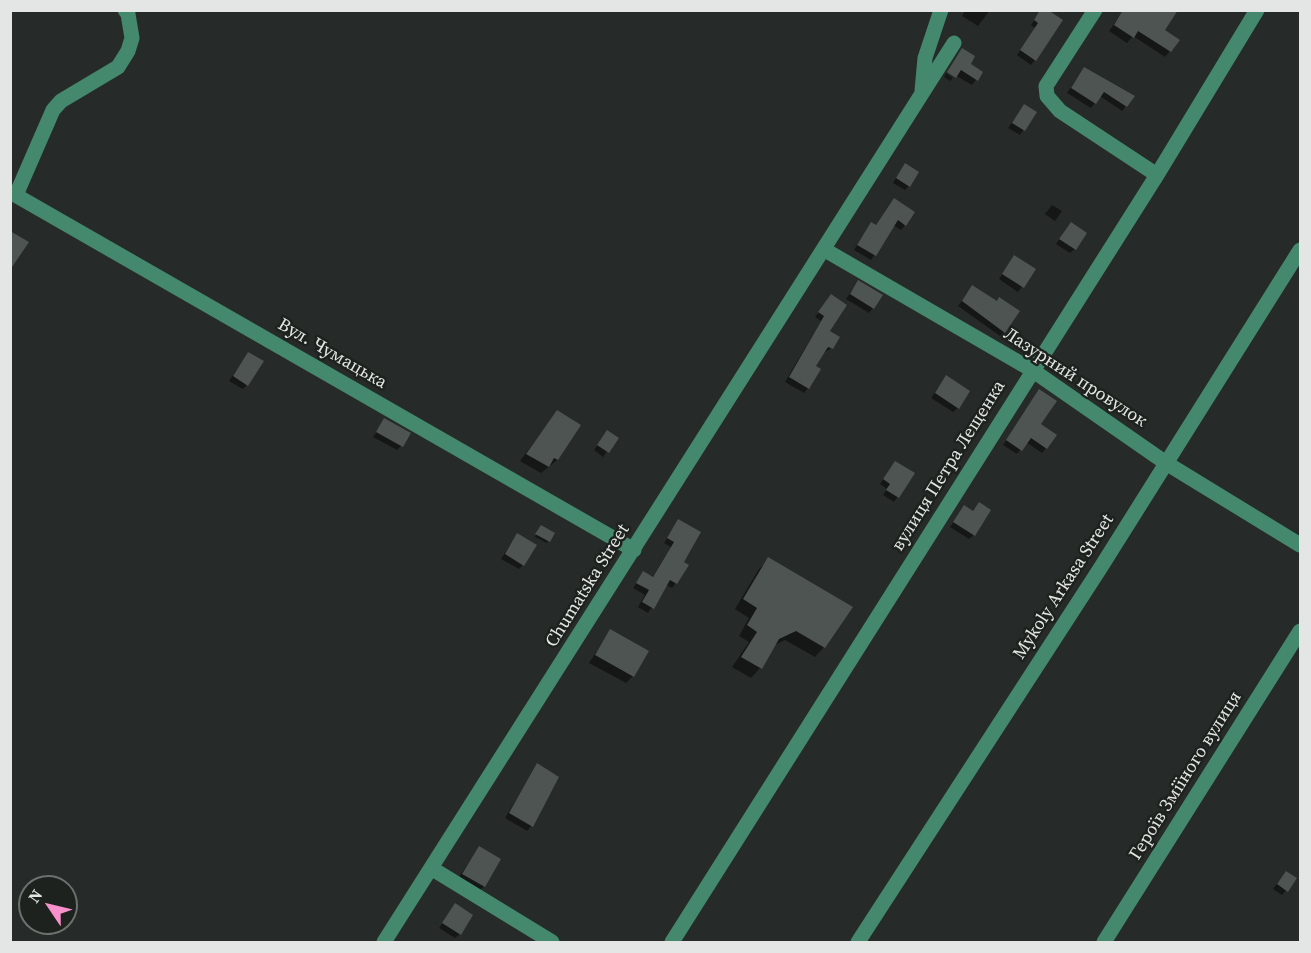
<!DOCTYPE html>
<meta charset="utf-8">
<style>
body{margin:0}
#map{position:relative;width:1311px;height:953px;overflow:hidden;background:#262b29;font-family:"Source Serif 4",serif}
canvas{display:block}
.frame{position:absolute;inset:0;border:12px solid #e3e6e4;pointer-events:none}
.north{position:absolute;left:18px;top:875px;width:60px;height:60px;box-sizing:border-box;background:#1d221f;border:2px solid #6c706e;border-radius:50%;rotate:305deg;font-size:16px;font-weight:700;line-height:24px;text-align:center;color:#e3e6e4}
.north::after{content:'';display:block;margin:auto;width:21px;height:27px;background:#f890cc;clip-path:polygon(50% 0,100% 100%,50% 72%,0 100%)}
</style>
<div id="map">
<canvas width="1311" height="953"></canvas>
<div class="frame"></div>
<div class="north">N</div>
</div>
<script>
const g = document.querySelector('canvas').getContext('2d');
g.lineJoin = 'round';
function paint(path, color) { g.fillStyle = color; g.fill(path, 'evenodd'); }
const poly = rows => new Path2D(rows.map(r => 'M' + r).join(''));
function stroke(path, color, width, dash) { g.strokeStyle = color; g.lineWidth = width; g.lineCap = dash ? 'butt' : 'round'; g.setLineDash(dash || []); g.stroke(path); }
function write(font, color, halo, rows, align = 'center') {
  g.font = font + ' "Source Serif 4",serif'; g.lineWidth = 5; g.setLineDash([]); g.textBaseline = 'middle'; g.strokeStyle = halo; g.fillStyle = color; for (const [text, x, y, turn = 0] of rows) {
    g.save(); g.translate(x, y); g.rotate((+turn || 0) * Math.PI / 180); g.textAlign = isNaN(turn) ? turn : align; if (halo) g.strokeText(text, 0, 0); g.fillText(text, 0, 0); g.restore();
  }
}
paint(poly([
 [965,10,990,10,978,26,962,16],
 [1041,10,1035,60,1031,65,1017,55,1035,28,1031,25],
 [1124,10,1163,31,1170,51,1165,57,1133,36,1127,43,1109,31],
 [958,54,981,73,972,85,948,71],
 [1084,68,1126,106,1122,111,1100,96,1091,108,1067,93],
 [946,73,953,78,950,81,944,77],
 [1024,106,1035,113,1020,135,1008,128],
 [901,170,909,186,905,190,893,183],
 [890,204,905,225,901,230,893,225,871,260,854,250,867,229,871,224,875,226],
 [1052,205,1062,211,1055,221,1045,214],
 [1066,229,1075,249,1070,253,1056,244],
 [1014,257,1034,270,1018,292,999,279],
 [858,282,873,308,869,313,846,299],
 [973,287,996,302,1004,332,1000,336,958,306],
 [831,296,828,331,832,348,825,352,814,367,808,388,804,393,785,382,821,321,815,317],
 [248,353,247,385,243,389,229,381],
 [946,377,958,408,953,412,931,398],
 [1039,391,1039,425,1046,448,1042,453,1026,442,1017,454,1003,445],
 [557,411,579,425,557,460,541,473,520,461],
 [385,420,401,446,397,450,373,437],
 [607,432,617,438,603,457,594,450],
 [895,462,913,474,894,502,883,495,887,489,880,484],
 [979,504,974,535,969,539,950,527,960,512,972,512],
 [678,521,682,562,676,583,672,588,666,585,648,613,638,607,645,595,633,588,643,573,652,578,671,547,664,543],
 [539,528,553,533,547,543,535,537],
 [517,534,523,565,519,569,501,559],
 [769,559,824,647,815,657,785,640,773,646,760,668,751,678,732,667,749,642,739,636,749,618,735,609,759,569],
 [611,630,633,676,626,683,589,663],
 [538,765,531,826,527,831,505,818],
 [479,848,484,886,477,893,456,881],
 [1282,877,1295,879,1282,895,1273,889],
 [455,905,460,934,455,938,439,928]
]), '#0007');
paint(poly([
 [1040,10,1048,10,1063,20,1036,61,1020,50,1038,23,1034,20],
 [1123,10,1178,10,1165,30,1180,40,1171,52,1138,31,1134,38,1114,25],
 [962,48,975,56,971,64,983,72,978,81,961,70,956,78,947,72],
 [1084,67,1135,96,1127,107,1104,92,1096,104,1071,88],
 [1024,104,1037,112,1025,131,1012,123],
 [905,163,919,172,910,187,896,178],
 [894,198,915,212,906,226,898,220,876,256,857,245,871,222,876,225],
 [1071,222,1087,233,1076,250,1059,239],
 [10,231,29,242,10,270],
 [1014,255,1036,269,1024,288,1002,274],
 [858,280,883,295,874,309,850,294],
 [972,285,997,301,999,297,1020,311,1005,333,962,301],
 [831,294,847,305,830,331,840,337,833,349,828,347,816,366,821,369,809,389,789,377,824,316,818,312],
 [248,352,264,361,248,386,233,376],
 [946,375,970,391,959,409,935,393],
 [1039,389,1057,401,1041,424,1057,435,1047,449,1031,438,1022,451,1006,440],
 [557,410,581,425,558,460,554,458,549,467,526,454],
 [384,418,411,433,403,447,376,432],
 [607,430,619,438,609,453,597,445],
 [895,461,915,473,899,498,886,490,890,484,883,479],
 [979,502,991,510,975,536,953,522,964,505,973,511],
 [678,519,701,532,684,562,689,565,677,584,670,580,654,609,642,602,649,590,636,583,643,571,653,577,674,542,667,538],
 [541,525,555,533,550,542,535,534],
 [517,533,537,545,524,566,505,554],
 [768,557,853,607,825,648,796,631,779,639,762,669,741,657,757,632,747,625,757,608,743,599],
 [610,629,649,651,634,677,595,655],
 [537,763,559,777,533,827,509,813],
 [479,846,501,859,485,887,462,874],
 [1286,871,1297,878,1288,892,1277,884],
 [455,903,473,915,461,935,442,923]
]), '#4e5451');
stroke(poly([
 [1095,10,1046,86,1047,96,1060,111,1157,175],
 [922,91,925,58,941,10],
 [10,192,634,550],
 [16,195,53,110,61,101,118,67,128,51,132,38,128,14,125,10],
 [825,250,1032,370,1166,463,1300,545],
 [431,868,552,942],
 [384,942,954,43],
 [672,942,1157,175,1257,10],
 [858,942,1101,567,1300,250],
 [1104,942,1300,631]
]), '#44886d', 15);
write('18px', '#e3e6e4', '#1d221f', [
 ["Вул. Чумацька",332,354,30],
 ["Лазурний провулок",1075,378,33],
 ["вулиця Петра Лещенка",949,466,-58],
 ["Chumatska Street",588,586,-58],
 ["Mykoly Arkasa Street",1064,587,-57],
 ["Героїв Зміїного вулиця",1186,776,-58]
]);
</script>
